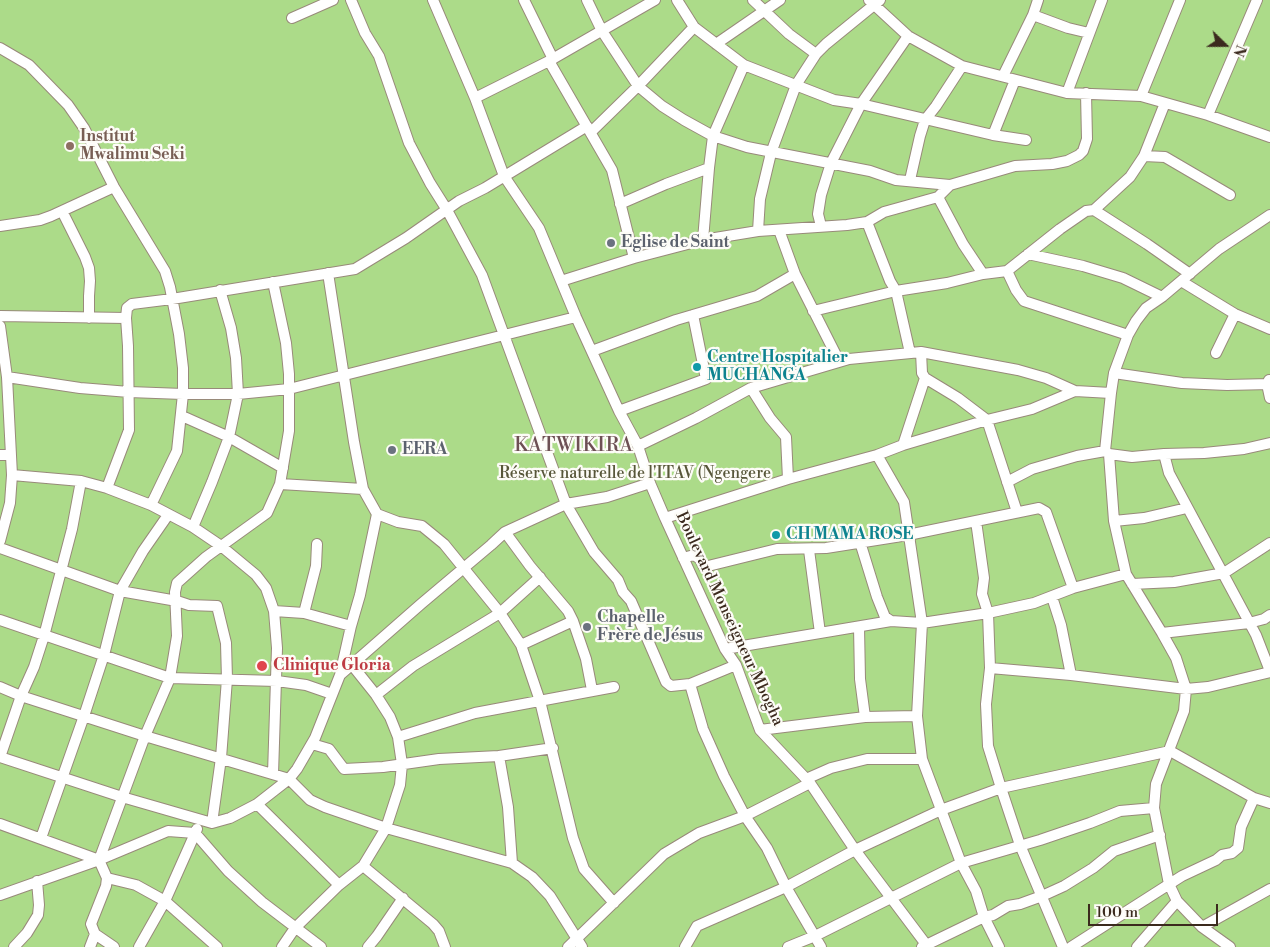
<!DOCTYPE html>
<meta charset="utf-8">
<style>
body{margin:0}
#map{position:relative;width:1270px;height:947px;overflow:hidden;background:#f5ebd5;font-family:"Libre Bodoni",serif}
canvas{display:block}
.north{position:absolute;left:1200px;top:20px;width:50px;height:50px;-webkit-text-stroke:4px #fdfcf7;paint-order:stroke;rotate:112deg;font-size:14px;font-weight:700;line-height:20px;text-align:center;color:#3b2a1e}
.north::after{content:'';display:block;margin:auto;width:18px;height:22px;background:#3b2a1e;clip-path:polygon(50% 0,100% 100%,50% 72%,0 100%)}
.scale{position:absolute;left:1088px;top:904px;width:130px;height:22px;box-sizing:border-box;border:2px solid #3b2a1e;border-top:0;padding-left:6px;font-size:15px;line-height:18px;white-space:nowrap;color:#3b2a1e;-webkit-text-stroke:4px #fdfcf7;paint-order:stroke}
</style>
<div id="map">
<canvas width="1270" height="947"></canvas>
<div class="north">N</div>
<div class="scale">100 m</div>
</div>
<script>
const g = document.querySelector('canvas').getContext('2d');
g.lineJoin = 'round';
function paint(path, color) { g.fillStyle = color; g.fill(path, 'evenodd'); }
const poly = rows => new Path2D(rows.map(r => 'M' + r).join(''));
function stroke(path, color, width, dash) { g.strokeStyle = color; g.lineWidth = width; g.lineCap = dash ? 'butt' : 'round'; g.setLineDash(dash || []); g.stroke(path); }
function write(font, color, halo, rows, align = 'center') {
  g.font = font + ' "Libre Bodoni",serif'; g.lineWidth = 4.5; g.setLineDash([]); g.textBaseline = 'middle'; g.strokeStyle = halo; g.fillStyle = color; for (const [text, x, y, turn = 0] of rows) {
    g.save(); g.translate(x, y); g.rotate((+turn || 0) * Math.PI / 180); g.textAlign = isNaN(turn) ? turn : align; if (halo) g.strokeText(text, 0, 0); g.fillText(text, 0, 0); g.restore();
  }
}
paint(poly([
 [0,0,1270,0,1270,947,0,947]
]), '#acdb89');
const minor = poly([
 [351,0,365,33,379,56,409,143,430,183,447,210,482,275,566,504,594,552,618,580,623,592,631,601,666,682,671,686,690,684,736,665],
 [433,0,475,98,504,176,539,228,576,317,619,411,638,446,650,483,665,518,725,649,736,665,760,730,810,783,855,850,928,947],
 [524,0,553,59],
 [587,0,602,31,638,86,662,106,684,120,713,136,747,147,870,171,896,180,950,185],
 [677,0,694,27,744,65,834,100,861,104,993,135,1026,140],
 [753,0,789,34,816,54],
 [869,0,908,36,962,66,1067,93,1141,96,1208,115,1270,137],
 [1033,15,1068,28,1089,33],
 [292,18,333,0],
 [716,44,780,0],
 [0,48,29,65,68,105,84,128,114,187,165,271,170,287,179,334,183,368,183,394,177,451,151,505],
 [549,61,612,170,634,258],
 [1003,76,1033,15,1038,0],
 [1067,93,1102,0],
 [1141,96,1180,0],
 [475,98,549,61,655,0],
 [1208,115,1257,0],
 [591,132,638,86,694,27],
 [993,135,1015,80],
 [1144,156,1165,157,1230,195],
 [910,180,920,136,925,120,936,106,962,66],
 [938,197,963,244,983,274],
 [620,204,666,184,709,168],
 [1094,210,1147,244,1190,274],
 [62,211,85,257,89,268,90,281,89,296,89,318],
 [867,222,890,281,896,291,910,353],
 [0,226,40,220,51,216,114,187],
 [821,226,818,214,821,195,831,163,861,104,908,36],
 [779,230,795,274,839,361],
 [758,231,760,199,771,153,796,85,816,54,826,44,880,0],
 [703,240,709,168,713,136,744,65],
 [1028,254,1083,266,1123,278,1162,297],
 [1007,271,1016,290,1024,301,1128,335],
 [561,281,634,258,703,240,758,231,847,225,867,222,884,212,938,197,950,185,1015,166,1052,164,1067,161,1079,155,1083,151,1087,139,1086,93],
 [1181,281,1235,314,1270,329],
 [813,311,896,291,947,283,983,274,1007,271,1060,229,1086,211,1094,210,1130,177,1144,156,1165,103],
 [0,316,126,318],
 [0,326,7,377,12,475,10,503,0,541],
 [592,351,676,320,757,296,795,274],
 [1216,353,1235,314],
 [1114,373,1182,383,1227,385,1270,384],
 [7,377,80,388,129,392,183,394,238,394,289,389,576,317],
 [925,378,958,398,987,420,1017,512],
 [1269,380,1267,384,1270,398],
 [751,388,770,418,786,437,788,479],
 [619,411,706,379,693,315],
 [182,416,229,437,283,468],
 [903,445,925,378,922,373,921,352],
 [638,446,696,418,751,388,849,359,921,352,1018,370,1046,378,1075,391],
 [1109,454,1132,457,1164,454,1204,453,1244,449,1270,443],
 [1164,454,1169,473,1256,635,1270,671],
 [0,455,11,455],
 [877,455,904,502,922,623,917,716,922,759,961,863,976,891,984,917,999,947],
 [12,475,81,481,107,488,151,505,193,527,221,546,256,575,266,588,274,611,277,648,273,774],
 [1007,482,1032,469,1077,456,1105,451],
 [280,484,363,489],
 [107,488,129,430,128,346,126,318,127,308,132,304,172,299,355,269,406,238,459,201,485,188,587,126],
 [377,514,398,522,422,526,444,544,500,613,521,645,540,701,573,838,584,869,614,903],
 [665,518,788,479,877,455,903,445,987,420,1032,409,1075,391,1111,393],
 [976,521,984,578,982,594,988,613,990,668,986,704,988,746,1001,788,1020,845,1063,947],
 [1114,521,1144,518,1187,508],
 [193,527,212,482,229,437,238,394,236,358,231,328,220,290],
 [505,532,530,566,568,611,573,621,586,659,592,690],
 [860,542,877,597,885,617,891,621],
 [0,548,120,591,177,601,189,605,217,606,226,643,227,679,221,758,212,823],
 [809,550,820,633],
 [683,558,694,555,700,559,704,567,777,549,826,548,908,535,1039,508,1046,512,1073,588],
 [1132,584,1174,582,1224,573,1270,543],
 [1052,597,1061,625,1071,675],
 [274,611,304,613,351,626],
 [304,613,316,566,317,544],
 [0,620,170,678,277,681,306,685,332,694],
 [859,627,860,679,865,717],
 [1162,633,1249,623,1264,619,1270,615],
 [521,645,573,621],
 [725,649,891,621,922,623,988,613,1034,603,1073,588,1126,574],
 [990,668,1071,675,1186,689,1208,687,1270,672],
 [340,675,421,604,491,545,505,532,566,504,607,497,650,483],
 [690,684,703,729,724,776,745,816,767,848,786,887,821,947],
 [0,687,21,696,145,736,289,779,310,800,325,807,386,828,512,863,532,877,550,896,582,947],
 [376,695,413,666,500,613,540,577],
 [760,730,865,717,917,716],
 [398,737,475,713,614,687],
 [312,744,329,749,344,769,383,767,439,759,499,756,553,748],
 [499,756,508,807,512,863],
 [0,757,122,797,212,823,230,818,257,804,289,779,297,769,315,738,340,675,351,626,360,595,377,514,363,489,354,442,328,273],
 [0,757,21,696,34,667,44,636,72,529,81,481],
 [806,779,831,768,867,759,922,759],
 [257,804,339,885],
 [0,824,99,860],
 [41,838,84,716,104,655,120,591,143,551,168,515],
 [363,866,433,924,439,931,445,947],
 [107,878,136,885,165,901,217,947],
 [0,895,99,860,168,831,195,833,228,871,262,902,321,947],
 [1202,927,1270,889],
 [14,947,27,933,38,915,39,905,37,881],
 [90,947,95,934],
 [114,947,95,934,91,924,106,886,107,878,99,860,145,736,170,678,177,636,175,592,177,583,206,557,267,513,280,484,289,431,289,374,286,343,273,282],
 [139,947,165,901,197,829],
 [282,947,295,928,339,885,363,866,386,828,400,785,402,764,398,737,390,717,376,695,352,665],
 [368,947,377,936,403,898],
 [568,947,664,854,699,833,745,816,810,783],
 [685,947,697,926,786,887,855,850,941,810,1001,788,1170,751,1254,798,1270,803],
 [788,947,815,936,961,863,1040,840,1090,823,1120,811,1154,808],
 [922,947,984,917,993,915,1008,906,1020,904,1042,896,1064,886,1093,868,1114,851,1160,835],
 [1071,947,1182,876,1216,860,1222,855,1232,853,1238,848,1241,827,1254,798],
 [1137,947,1177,901],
 [1230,947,1202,927,1177,901,1169,884,1154,808,1156,784,1184,711,1186,689,1176,658,1162,633,1126,574,1114,521,1109,454,1105,451,1111,393,1114,373,1128,335,1136,321,1146,308,1162,297,1219,249,1270,215]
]);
stroke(minor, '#988a7a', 12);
stroke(minor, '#fff', 10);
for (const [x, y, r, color] of [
 [70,146,5,"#8d6e63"],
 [611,243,5,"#6b7280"],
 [697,367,5,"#0f9aa8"],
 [392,450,5,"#6b7280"],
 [776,535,5,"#0f9aa8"],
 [587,627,5,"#6b7280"],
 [262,666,6,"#e0444e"]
]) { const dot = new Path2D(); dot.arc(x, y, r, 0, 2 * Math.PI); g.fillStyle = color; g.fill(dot); stroke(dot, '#fdfcf7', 2); }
write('bold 16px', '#785e54', '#fdfcf7', [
 ["Institut",80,137],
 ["Mwalimu Seki",80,155]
], 'left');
write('bold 16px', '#5b616d', '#fdfcf7', [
 ["Eglise de Saint",621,243],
 ["EERA",402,450],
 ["Chapelle",597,618],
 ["Frère de Jésus",597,636]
], 'left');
write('bold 16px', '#0d838f', '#fdfcf7', [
 ["Centre Hospitalier",707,358],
 ["MUCHANGA",707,376],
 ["CH MAMA ROSE",786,535]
], 'left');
write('16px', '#575639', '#fdfcf7', [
 ["Réserve naturelle de l'ITAV (Ngengere",635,474]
]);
write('16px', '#3b2a1e', '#fdfcf7', [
 ["Boulevard Monseigneur Mbogha",729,619,65]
]);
write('bold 16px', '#be3a42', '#fdfcf7', [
 ["Clinique Gloria",273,666]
], 'left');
g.letterSpacing = '1px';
write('19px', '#6d5054', '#fdfcf7', [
 ["KATWIKIRA",574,446]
]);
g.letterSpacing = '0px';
</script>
